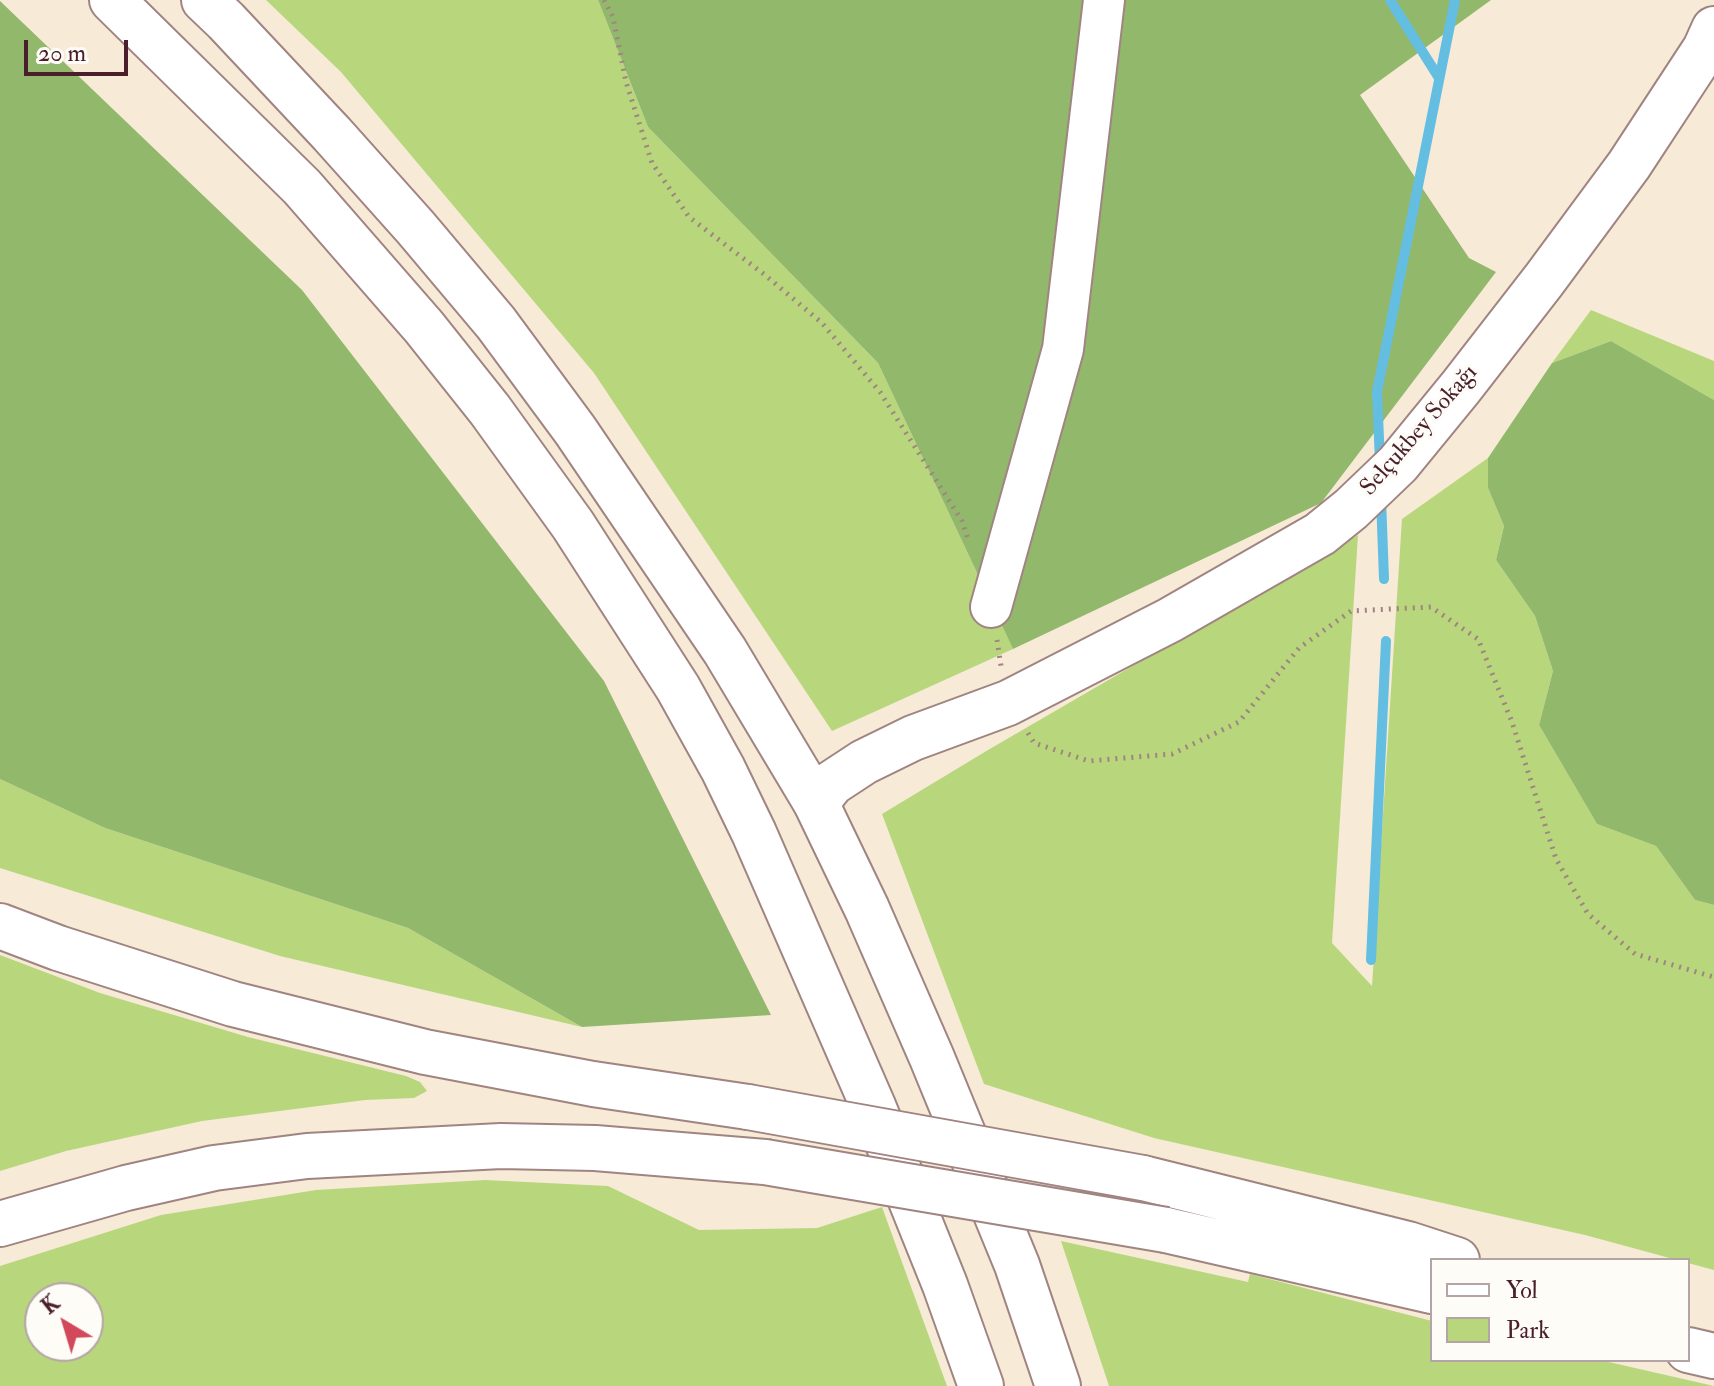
<!DOCTYPE html>
<meta charset="utf-8">
<style>
body{margin:0}
#map{position:relative;width:1714px;height:1386px;overflow:hidden;background:#f7ead7;font-family:"IM FELL Double Pica",serif}
canvas{display:block}
.legend{position:absolute;left:1430px;top:1258px;width:260px;height:104px;box-sizing:border-box;background:#fdfcf7;border:2px solid #b5a4a5;margin:0;padding:10px 14px;list-style:none;font-size:24px;color:#4a1f2b}
.legend li{display:flex;align-items:center;gap:16px;height:40px}
.legend b{width:40px;border:2px solid #b5a4a5}
.north{position:absolute;left:24px;top:1282px;width:80px;height:80px;box-sizing:border-box;background:#fdfcf7;border:2px solid #b5a4a5;border-radius:50%;rotate:322deg;font-size:22px;font-weight:700;line-height:32px;text-align:center;color:#4a1f2b}
.north::after{content:'';display:block;margin:auto;width:28px;height:36px;background:#d1495b;clip-path:polygon(50% 0,100% 100%,50% 72%,0 100%)}
.scale{position:absolute;left:24px;top:40px;width:104px;height:36px;box-sizing:border-box;border:4px solid #4a1f2b;border-top:0;padding-left:10px;font-size:24px;line-height:28px;white-space:nowrap;color:#4a1f2b;-webkit-text-stroke:6px #fdfcf7;paint-order:stroke}
</style>
<div id="map">
<canvas width="1714" height="1386"></canvas>
<ul class="legend">
<li><b style="height:10px;background:#fff"></b>Yol</li>
<li><b style="height:22px;background:#b8d77d"></b>Park</li>
</ul>
<div class="north">K</div>
<div class="scale">20 m</div>
</div>
<script>
const g = document.querySelector('canvas').getContext('2d');
g.lineJoin = 'round';
function paint(path, color) { g.fillStyle = color; g.fill(path, 'evenodd'); }
const poly = rows => new Path2D(rows.map(r => 'M' + r).join(''));
function stroke(path, color, width, dash) { g.strokeStyle = color; g.lineWidth = width; g.lineCap = dash ? 'butt' : 'round'; g.setLineDash(dash || []); g.stroke(path); }
function write(font, color, halo, rows, align = 'center') {
  g.font = font + ' "IM FELL Double Pica",serif'; g.lineWidth = 6; g.setLineDash([]); g.textBaseline = 'middle'; g.strokeStyle = halo; g.fillStyle = color; for (const [text, x, y, turn = 0] of rows) {
    g.save(); g.translate(x, y); g.rotate((+turn || 0) * Math.PI / 180); g.textAlign = isNaN(turn) ? turn : align; if (halo) g.strokeText(text, 0, 0); g.fillText(text, 0, 0); g.restore();
  }
}
paint(poly([
 [266,0,598,0,648,127,878,363,1013,649,832,731,594,373,341,72],
 [1591,310,1714,361,1714,400,1611,341,1552,363],
 [1488,458,1488,488,1504,526,1496,560,1535,616,1553,671,1539,725,1597,824,1656,846,1695,900,1714,905,1714,1270,1688,1263,1688,1260,1677,1260,1585,1235,1154,1138,984,1084,882,814,988,750,1358,535,1332,943,1372,986,1402,519],
 [0,779,105,828,408,928,582,1027,280,956,0,868],
 [0,955,100,993,248,1037,406,1076,420,1082,427,1091,414,1098,365,1100,202,1121,66,1151,0,1171],
 [485,1180,608,1186,699,1230,817,1228,882,1207,947,1386,0,1386,0,1266,161,1215,316,1190],
 [40,1298,88,1298,88,1346,40,1346],
 [1061,1241,1248,1282,1250,1274,1432,1321,1432,1360,1600,1360,1714,1386,1109,1386]
]), '#b8d77d');
paint(poly([
 [598,0,1491,0,1360,95,1469,258,1496,272,1321,503,1013,649,878,363,648,127],
 [0,1,302,290,604,681,771,1015,582,1027,408,928,105,828,0,779],
 [1611,341,1714,400,1714,905,1695,900,1656,846,1597,824,1539,725,1553,671,1535,616,1496,560,1504,526,1488,488,1488,458,1552,363]
]), '#92b86c');
stroke(poly([
 [1390,0,1439,78],
 [1380,462,1377,392,1455,0],
 [1381,498,1384,579],
 [1371,960,1386,641]
]), '#64bee1', 10);
const minor = poly([
 [991,607,1063,349,1104,0]
]);
const tertiary = poly([
 [816,803,832,783,864,762,913,738,1008,703,1170,620,1320,534,1351,509,1398,464,1461,387,1544,280,1629,165,1705,49,1714,29]
]);
const primary = poly([
 [112,0,302,187,424,327,490,410,573,525,678,688,723,769,754,833,873,1106,945,1285,981,1386],
 [204,0,226,21,332,134,416,228,496,323,575,430,725,651,816,803,867,909,932,1058,1017,1265,1058,1386]
]);
const motorway = poly([
 [0,926,58,948,233,1004,425,1052,593,1084,748,1107],
 [1143,1178,1408,1244,1457,1260],
 [0,1224,126,1188,214,1168,307,1156,501,1146,595,1148,765,1162],
 [1166,1230,1432,1291],
 [1688,1350,1714,1356]
]);
stroke(minor, '#a08481', 44);
stroke(tertiary, '#a08481', 48);
stroke(primary, '#a08481', 48);
stroke(motorway, '#a08481', 48);
stroke(poly([
 [604,0,613,17,626,82,652,163,689,217,765,275,822,323,880,392,962,521,969,542],
 [997,640,1001,666],
 [1028,733,1034,743,1089,761,1172,754,1239,722,1299,648,1351,611,1431,607,1478,639,1512,722,1556,859,1588,914,1635,954,1714,977]
]), '#a08481', 5, [2, 6]);
stroke(minor, '#fff', 40);
stroke(tertiary, '#fff', 44);
stroke(primary, '#fff', 44);
stroke(motorway, '#fff', 44);
const motorwayBridge = poly([
 [748,1107,1143,1178],
 [765,1162,1166,1230]
]);
stroke(motorwayBridge, '#a08481', 48, []);
stroke(motorwayBridge, '#fff', 44);
write('24px', '#4a1f2b', '#fdfcf7', [
 ["Selçukbey Sokağı",1420,431,-49]
]);
</script>
